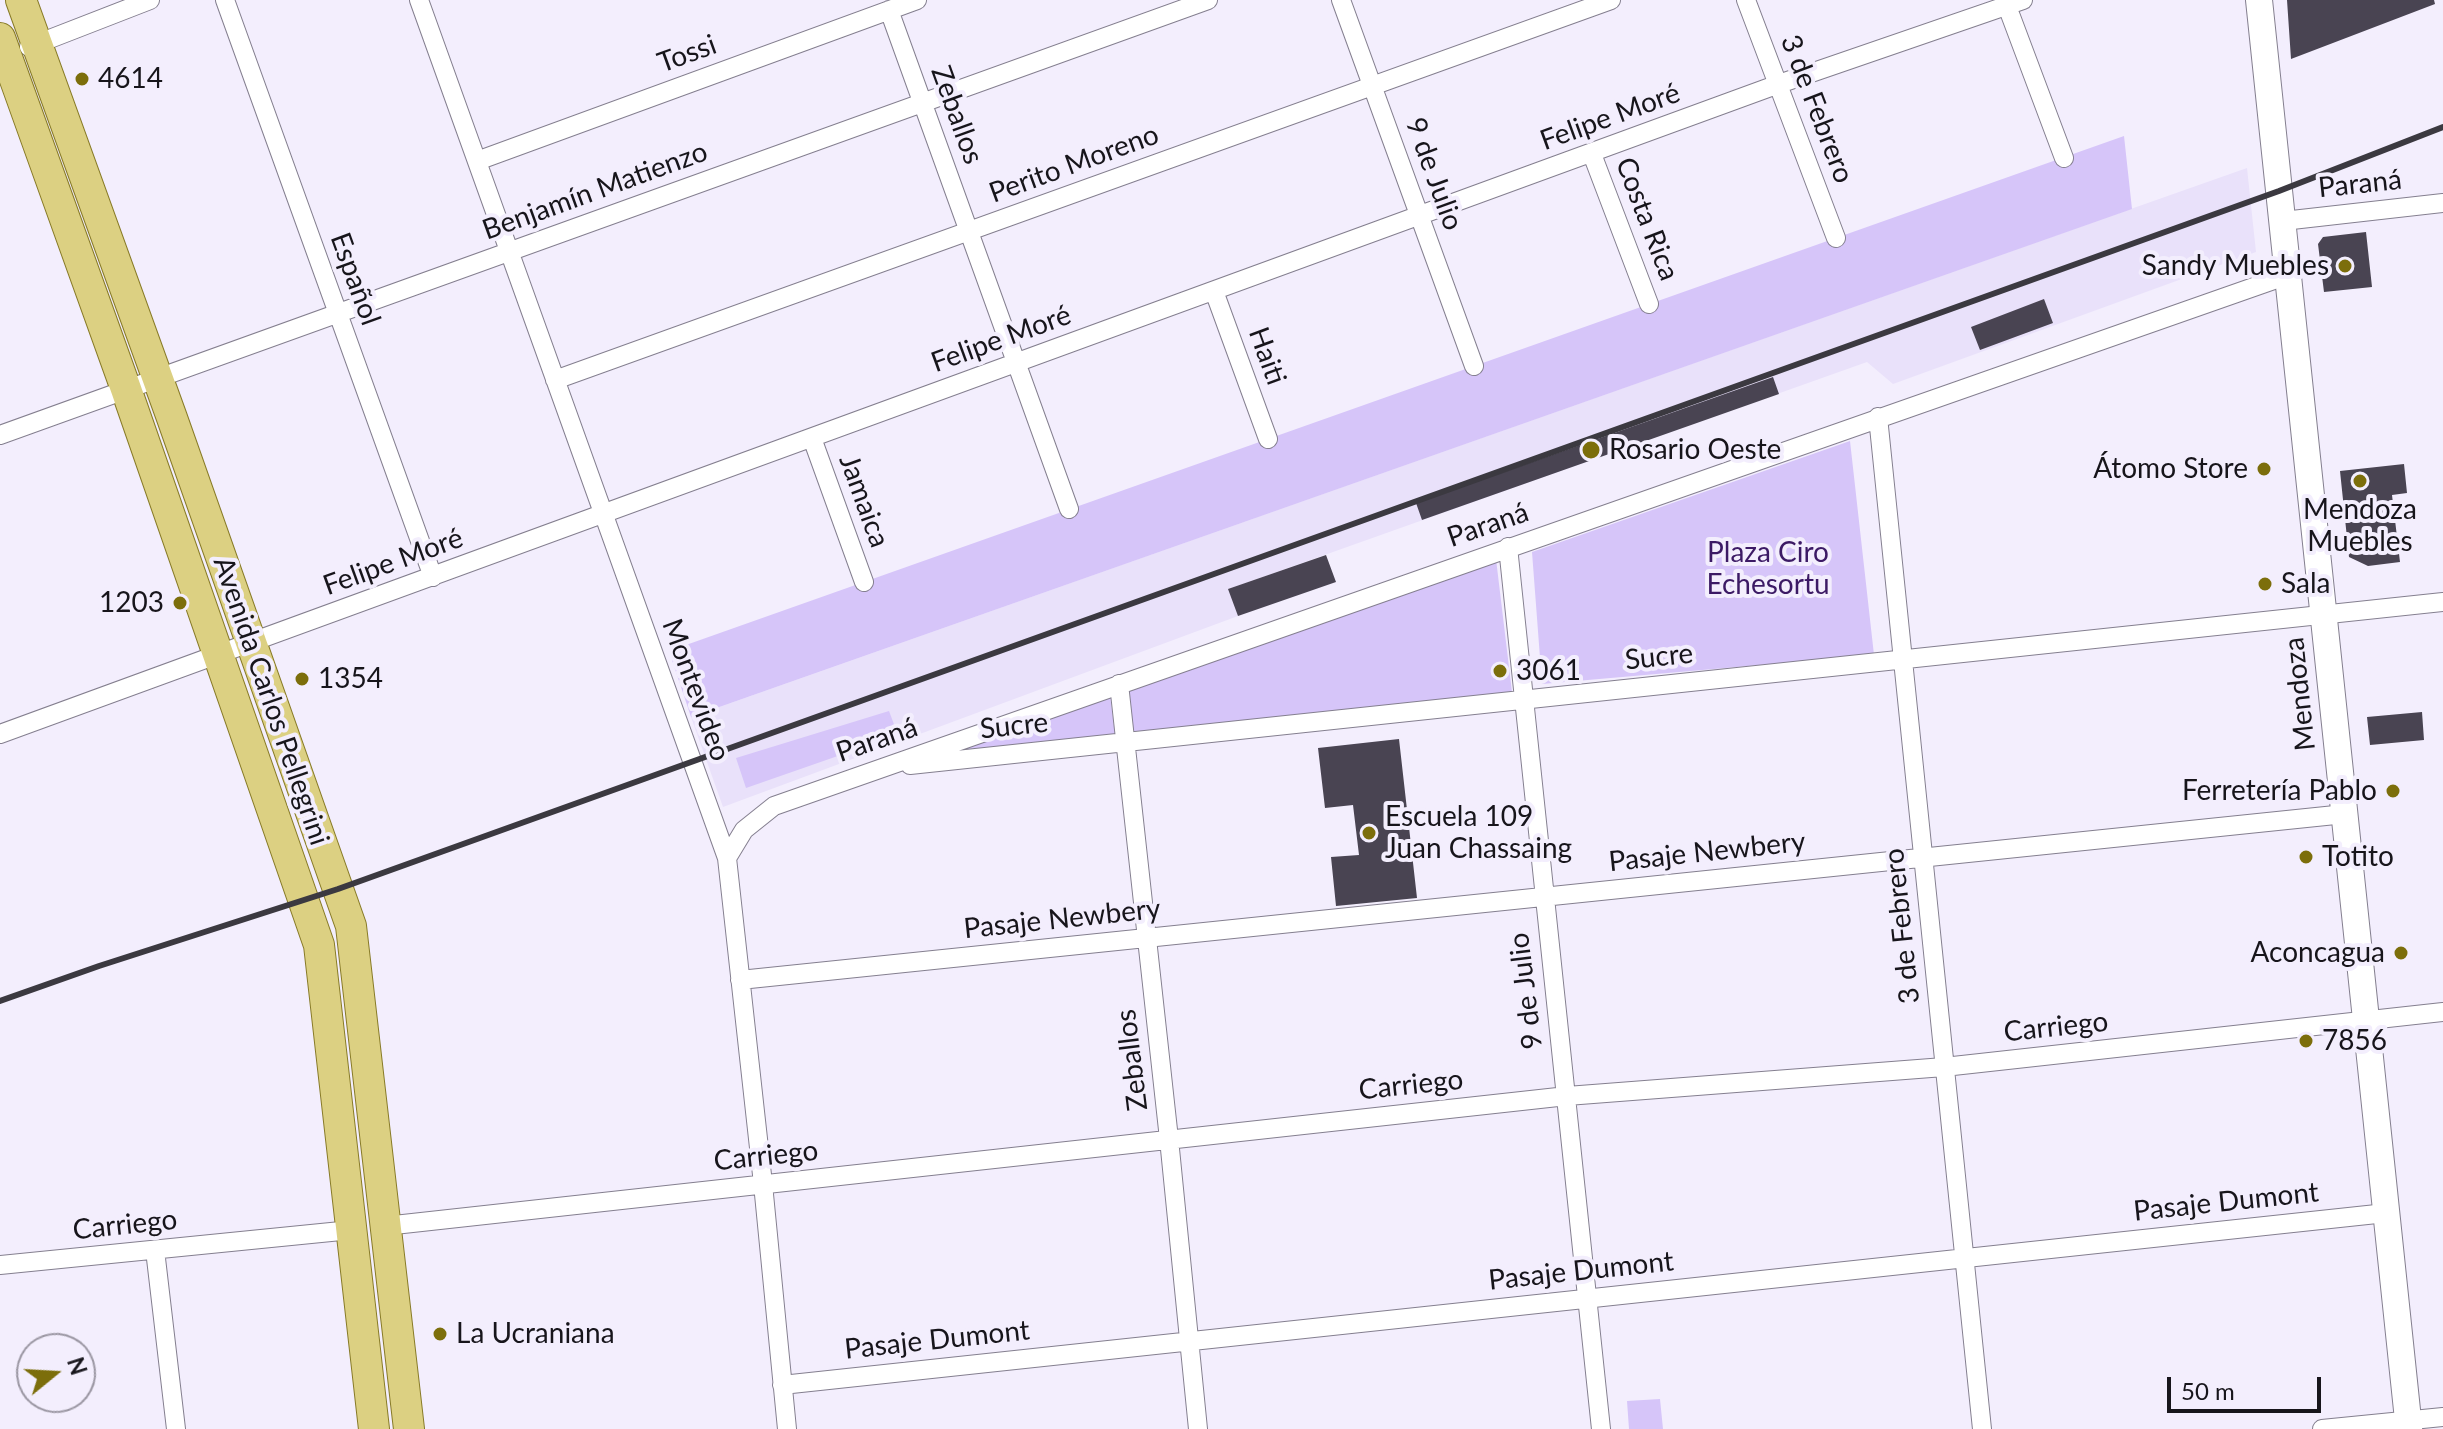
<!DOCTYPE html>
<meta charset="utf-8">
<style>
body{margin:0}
#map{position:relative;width:2443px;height:1429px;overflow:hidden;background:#f3eefd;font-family:Lato,sans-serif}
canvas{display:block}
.north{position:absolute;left:16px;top:1333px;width:80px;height:80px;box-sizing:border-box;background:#f3eefd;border:2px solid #9b97a3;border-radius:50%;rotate:72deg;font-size:22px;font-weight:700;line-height:32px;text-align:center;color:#17151b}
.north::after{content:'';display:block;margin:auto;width:28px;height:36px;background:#7c6e0b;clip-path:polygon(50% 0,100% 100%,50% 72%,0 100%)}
.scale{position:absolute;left:2167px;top:1377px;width:154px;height:36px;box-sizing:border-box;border:4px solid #17151b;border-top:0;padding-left:10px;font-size:24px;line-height:28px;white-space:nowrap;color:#17151b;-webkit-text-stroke:6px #f3eefd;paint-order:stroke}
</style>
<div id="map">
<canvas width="2443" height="1429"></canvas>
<div class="north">N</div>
<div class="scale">50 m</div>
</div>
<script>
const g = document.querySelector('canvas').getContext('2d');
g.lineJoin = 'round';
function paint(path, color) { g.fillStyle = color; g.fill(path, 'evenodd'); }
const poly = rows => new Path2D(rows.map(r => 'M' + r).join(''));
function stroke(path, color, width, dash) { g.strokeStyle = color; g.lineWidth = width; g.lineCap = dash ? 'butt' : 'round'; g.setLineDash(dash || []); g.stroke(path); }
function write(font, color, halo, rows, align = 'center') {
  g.font = font + ' Lato,sans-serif'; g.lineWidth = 8; g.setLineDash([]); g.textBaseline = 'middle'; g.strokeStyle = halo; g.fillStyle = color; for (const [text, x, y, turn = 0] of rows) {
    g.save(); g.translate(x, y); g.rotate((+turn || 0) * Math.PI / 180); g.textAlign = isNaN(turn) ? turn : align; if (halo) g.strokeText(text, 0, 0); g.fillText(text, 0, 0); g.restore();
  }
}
paint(poly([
 [2247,168,2256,252,1893,384,1867,362,1229,589,1238,616,723,807,691,717]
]), '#e9e1fa');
paint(poly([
 [2124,136,2132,209,691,717,669,651],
 [1850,441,1874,655,1542,684,1532,552],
 [1496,559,1512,692,1134,736,1128,687],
 [1110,695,1115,734,938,755],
 [889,711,898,735,746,788,736,758],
 [1660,1399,1663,1429,1629,1429,1627,1401]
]), '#d6c5f9');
paint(poly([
 [2287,0,2434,0,2435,4,2291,59],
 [2366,232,2372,287,2324,292,2318,244,2323,237],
 [2044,299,2053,323,1980,350,1971,327],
 [1773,377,1779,394,1422,520,1416,503],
 [2404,464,2407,493,2392,495,2400,562,2368,566,2349,557,2340,471],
 [1326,555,1336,582,1238,616,1228,589],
 [2422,712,2424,740,2370,745,2367,717],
 [1399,739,1417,898,1336,906,1331,857,1359,855,1353,805,1325,808,1318,748]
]), '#494452');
const street = poly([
 [225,0,433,577],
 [419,0,727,858,763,1184,787,1429],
 [1341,0,1474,366],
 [1746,0,1836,238],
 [2007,6,2064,158],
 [889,10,1069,509],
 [29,47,150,0],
 [1592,154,1649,304],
 [477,161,917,0],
 [2283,221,2443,203],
 [1214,291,1268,439],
 [555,380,1611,0],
 [1878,417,1982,1429],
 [0,435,1208,0],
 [812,438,864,582],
 [1508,547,1601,1429],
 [1119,684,1169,1139,1198,1429],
 [0,734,1776,85,2023,0],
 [910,765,2443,602],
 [727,858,744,830,774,806,2288,275],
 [740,980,2345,814],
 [385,1226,1567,1096,1944,1067,2443,1012],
 [155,1250,176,1429],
 [0,1265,351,1230],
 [782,1385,2386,1213],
 [2322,1429,2443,1417]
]);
const secondary = poly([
 [2259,0,2409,1429]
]);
const primary = poly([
 [21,0,172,418,351,926,409,1429],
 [0,38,126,389,319,945,374,1429]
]);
stroke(street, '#847f8f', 20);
stroke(secondary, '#847f8f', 28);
stroke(primary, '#877a27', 32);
stroke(street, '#fff', 18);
stroke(secondary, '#fff', 26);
stroke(primary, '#dcd082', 30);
stroke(poly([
 [0,1001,99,966,338,889,2279,191,2443,127]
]), '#3b3940', 6);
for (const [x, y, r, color] of [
 [82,79,8,"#7c6e0b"],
 [2345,266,8,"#7c6e0b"],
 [1591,450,10,"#7c6e0b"],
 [2264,469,8,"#7c6e0b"],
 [2360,481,8,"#7c6e0b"],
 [2265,584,8,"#7c6e0b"],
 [180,603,8,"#7c6e0b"],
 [1500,671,8,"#7c6e0b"],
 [302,679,8,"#7c6e0b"],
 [2393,791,8,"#7c6e0b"],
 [1369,833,8,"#7c6e0b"],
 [2306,857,8,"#7c6e0b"],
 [2401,953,8,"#7c6e0b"],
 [2306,1041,8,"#7c6e0b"],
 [440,1334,8,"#7c6e0b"]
]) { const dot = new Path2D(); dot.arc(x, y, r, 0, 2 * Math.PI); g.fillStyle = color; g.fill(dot); stroke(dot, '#f3eefd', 3); }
write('28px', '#17151b', '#f3eefd', [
 ["Tossi",687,54,-20],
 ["3 de Febrero",1817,109,69],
 ["Zeballos",957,115,70],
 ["Felipe Moré",1610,117,-20],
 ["Perito Moreno",1074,164,-20],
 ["9 de Julio",1434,174,70],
 ["Paraná",2360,184,-6],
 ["Benjamín Matienzo",595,191,-20],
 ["Costa Rica",1647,219,69],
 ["Español",355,279,70],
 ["Felipe Moré",1001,339,-20],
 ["Haiti",1267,356,70],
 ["Jamaica",864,501,70],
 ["Paraná",1488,525,-19],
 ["Felipe Moré",393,562,-20],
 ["Sucre",1659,657,-6],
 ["Montevideo",696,690,70],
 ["Mendoza",2300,694,-96],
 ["Avenida Carlos Pellegrini",271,701,71],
 ["Sucre",1014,726,-6],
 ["Paraná",877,740,-19],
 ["Pasaje Newbery",1707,852,-6],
 ["Pasaje Newbery",1062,919,-6],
 ["3 de Febrero",1902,926,-96],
 ["9 de Julio",1526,991,-97],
 ["Carriego",2056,1027,-6],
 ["Zeballos",1132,1060,-97],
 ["Carriego",1411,1085,-6],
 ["Carriego",766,1156,-6],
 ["Pasaje Dumont",2226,1202,-6],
 ["Carriego",125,1225,-6],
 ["Pasaje Dumont",1581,1271,-6],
 ["Pasaje Dumont",937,1340,-6]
]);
write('28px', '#17151b', '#f3eefd', [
 ["4614",98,79],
 ["Sandy Muebles",2329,266,"right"],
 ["Rosario Oeste",1609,450],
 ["Átomo Store",2248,469,"right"],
 ["Mendoza",2360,510,"center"],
 ["Muebles",2360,542,"center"],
 ["Sala",2281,584],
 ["1203",164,603,"right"],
 ["3061",1516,671],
 ["1354",318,679],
 ["Ferretería Pablo",2377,791,"right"],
 ["Escuela 109",1385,817],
 ["Juan Chassaing",1385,849],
 ["Totito",2322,857],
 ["Aconcagua",2385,953,"right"],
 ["7856",2322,1041],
 ["La Ucraniana",456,1334]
], 'left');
write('28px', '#3c1a65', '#f3eefd', [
 ["Plaza Ciro",1768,553],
 ["Echesortu",1768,585]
]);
</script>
